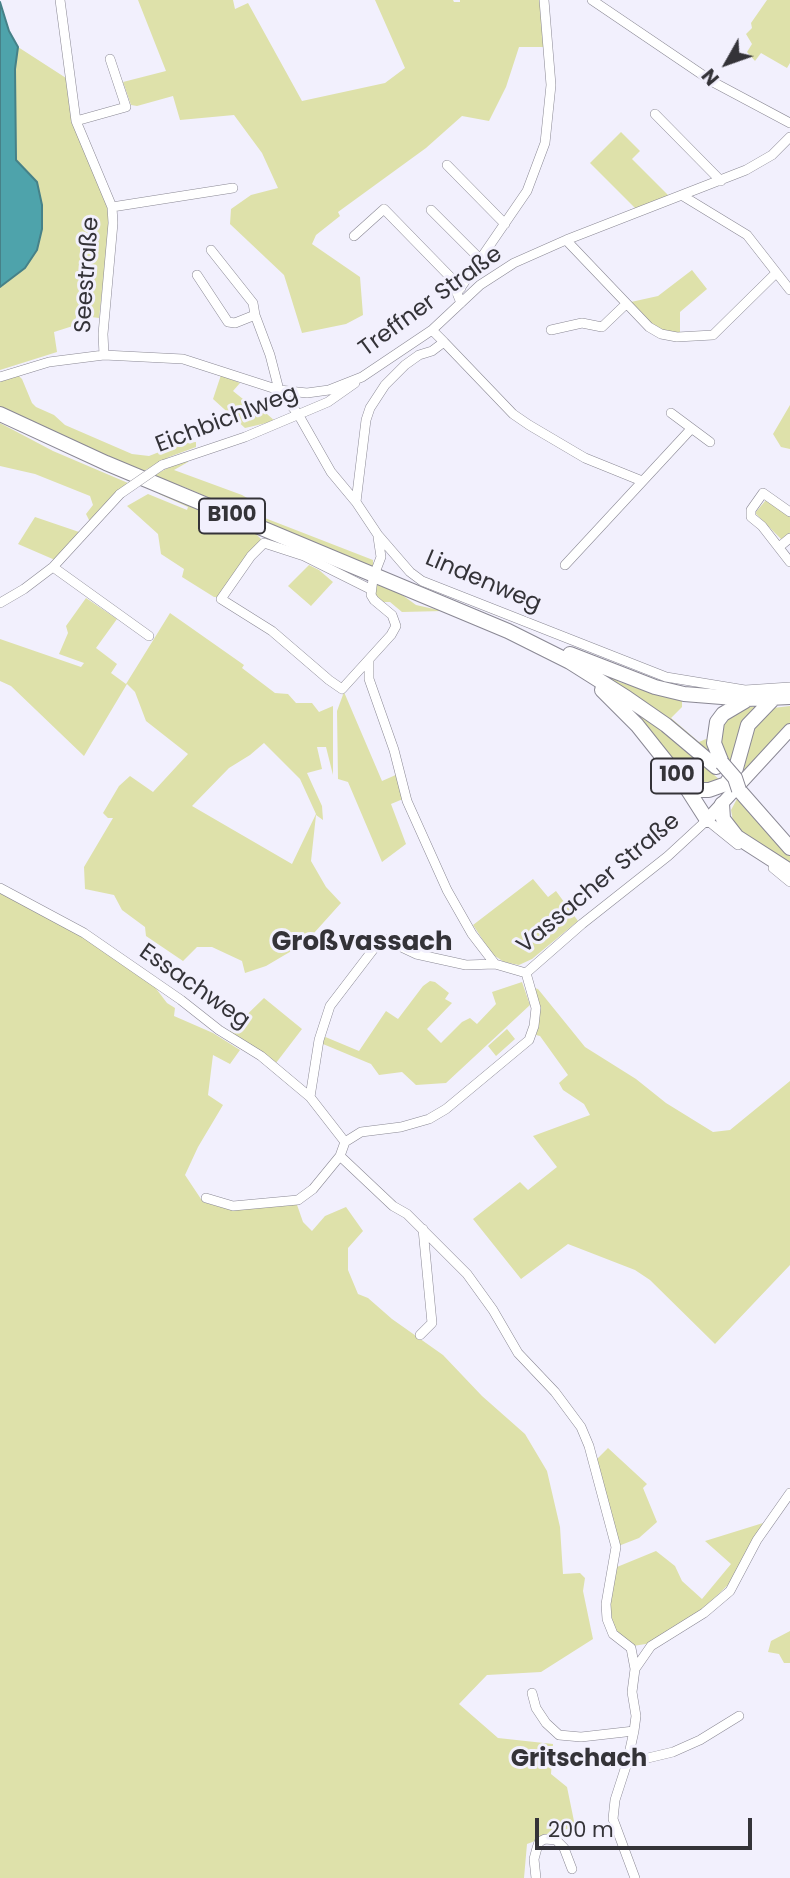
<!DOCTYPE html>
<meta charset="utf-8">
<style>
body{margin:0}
#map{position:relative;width:790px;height:1878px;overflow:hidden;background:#f2f0fd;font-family:Poppins,sans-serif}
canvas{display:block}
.north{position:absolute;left:692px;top:28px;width:70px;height:70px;-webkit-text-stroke:5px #f2f0fd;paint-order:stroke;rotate:230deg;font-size:19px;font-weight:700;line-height:28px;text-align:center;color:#343338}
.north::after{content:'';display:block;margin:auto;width:24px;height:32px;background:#343338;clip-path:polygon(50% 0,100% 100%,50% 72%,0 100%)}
.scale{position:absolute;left:535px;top:1818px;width:217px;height:32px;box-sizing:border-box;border:4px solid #343338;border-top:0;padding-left:9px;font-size:21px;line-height:24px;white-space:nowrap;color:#343338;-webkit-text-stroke:5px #f2f0fd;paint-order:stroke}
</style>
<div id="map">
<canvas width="790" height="1878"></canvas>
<div class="north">N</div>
<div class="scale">200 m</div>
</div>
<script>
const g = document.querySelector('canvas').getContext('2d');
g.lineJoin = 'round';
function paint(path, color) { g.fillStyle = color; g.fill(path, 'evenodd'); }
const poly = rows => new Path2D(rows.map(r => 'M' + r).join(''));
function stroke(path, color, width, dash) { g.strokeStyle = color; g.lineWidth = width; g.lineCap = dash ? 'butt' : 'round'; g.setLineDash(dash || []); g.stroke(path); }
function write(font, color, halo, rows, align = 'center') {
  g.font = font + ' Poppins,sans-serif'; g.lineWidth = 6; g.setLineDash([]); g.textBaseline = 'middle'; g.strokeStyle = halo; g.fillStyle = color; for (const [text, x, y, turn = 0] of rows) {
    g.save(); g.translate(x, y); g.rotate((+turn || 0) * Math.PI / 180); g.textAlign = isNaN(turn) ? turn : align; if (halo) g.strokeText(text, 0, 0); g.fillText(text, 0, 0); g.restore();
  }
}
paint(poly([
 [138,0,233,0,235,9,248,3,302,101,385,83,405,68,375,0,453,0,454,2,460,2,460,0,542,0,544,47,519,47,506,87,489,121,462,116,426,148,338,212,340,216,316,235,312,244,360,277,363,315,346,324,302,333,284,275,230,224,231,209,251,195,278,188,262,153,234,115,180,120,173,96,137,106,131,105,123,82,166,71],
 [767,0,790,0,790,63,787,68,761,53,755,61,747,52,752,44,746,34,752,28,751,23],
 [18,47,66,78,75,128,108,205,110,225,99,318,76,315,76,325,54,332,57,352,0,370,0,287,8,282,37,182,16,160,15,69],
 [621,132,640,151,632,159,669,196,636,209,590,163],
 [692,270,707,289,680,312,680,335,657,329,631,302,658,296],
 [221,375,240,383,233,391,248,403,251,400,275,421,245,428,213,399],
 [19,376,22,379,32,403,36,407,54,415,65,425,132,454,149,456,182,443,196,442,196,447,169,457,142,472,0,408,0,381],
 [790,405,790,449,781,447,773,434],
 [0,423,53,451,128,483,117,491,90,522,86,514,93,505,90,496,35,474,0,466],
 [186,459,188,462,174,470,242,495,259,505,252,513,373,560,373,568,184,487,152,476],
 [164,493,253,531,261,539,217,597,214,597,182,577,184,569,161,554,158,534,127,506,148,494,187,510,188,507,159,494],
 [766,500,790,516,790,535,782,540,755,513],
 [35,517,82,533,55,560,18,544],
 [309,565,319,570,333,582,311,606,288,586],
 [376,581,394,589,416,605,443,611,402,612,390,602,382,602,376,595,374,589],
 [86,598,117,619,96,648,117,664,111,673,126,684,170,613,244,665,242,668,275,693,288,694,296,703,312,703,319,712,333,706,333,775,326,747,317,747,322,769,307,773,322,806,323,820,316,815,311,861,326,887,341,903,305,943,266,966,245,973,242,961,212,947,197,947,183,961,146,936,145,927,122,910,114,895,85,889,84,867,113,818,108,818,103,813,119,786,130,776,153,792,188,754,146,721,135,692,127,684,84,756,11,686,0,681,0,639,81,667,84,663,59,654,68,633,66,626],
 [264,743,300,779,316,814,292,864,192,806,229,768,250,755],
 [603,671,615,676,619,682,682,701,682,707,671,718,699,742,706,739,709,740,711,755,600,675],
 [344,692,382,781,398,774,403,799,391,804,406,844,382,862,348,782,338,779,337,711],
 [626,702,663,728,722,782,696,785,684,777],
 [760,705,733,768,723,758,717,732,732,711],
 [790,706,790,726,741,778,737,774,750,729,773,708],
 [738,797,790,854,790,867,734,827,731,810],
 [533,879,548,897,556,891,578,921,532,959,519,965,504,962,492,954,473,925],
 [0,891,33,911,68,927,151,982,167,1003,175,1008,174,1016,213,1033,240,1050,230,1064,213,1055,208,1095,223,1105,198,1147,185,1175,203,1202,228,1209,296,1202,303,1222,312,1231,325,1216,346,1207,363,1231,348,1248,348,1270,358,1294,368,1298,392,1319,443,1355,482,1396,525,1434,547,1471,560,1527,563,1574,580,1573,585,1578,583,1591,593,1639,541,1672,487,1675,459,1704,498,1738,553,1744,551,1774,567,1787,575,1826,527,1844,524,1878,0,1878],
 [430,981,435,982,449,993,445,999,452,1003,427,1029,441,1043,462,1022,470,1018,477,1024,496,1004,492,992,522,982,530,1005,446,1083,416,1085,402,1072,379,1075,371,1064,323,1044,323,1036,359,1051,386,1011,398,1019,423,986],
 [534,988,538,989,585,1047,636,1079,666,1103,713,1132,730,1130,790,1081,790,1265,715,1344,650,1280,635,1270,568,1244,521,1279,473,1219,520,1182,528,1190,557,1167,533,1136,590,1115,584,1104,563,1090,559,1083,568,1075,540,1036,536,1035,540,1015],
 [264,998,302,1029,276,1063,228,1033],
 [507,1029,515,1039,496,1056,488,1046],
 [608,1448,647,1484,643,1488,657,1522,639,1538,621,1545,616,1544,596,1460],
 [763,1523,728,1585,704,1608,652,1643,633,1646,614,1630,608,1604,617,1567,656,1551,675,1566,682,1581,702,1599,731,1564,705,1541],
 [790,1631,790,1663,784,1663,779,1654,768,1652,771,1641]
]), '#dee1aa');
const water = poly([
 [0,2,9,31,18,47,15,69,16,160,37,182,42,205,42,229,37,250,25,268,0,287,0,2]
]);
paint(water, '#4ea3ab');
stroke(water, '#468188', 2);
const minor = poly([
 [60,0,76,121,112,207,113,223,103,334,104,355],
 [592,0,713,82,790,123],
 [655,114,721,181],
 [76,121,126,107,110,59],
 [447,165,505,224],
 [683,196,747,235,790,290],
 [112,207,233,188],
 [431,210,481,260],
 [354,236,384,209,461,288],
 [566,240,649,327,661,334,677,337,713,335,776,273],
 [211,250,253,303,255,315,270,355,279,390,298,414,331,472,356,502],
 [197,275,228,322,235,323,255,315],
 [461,303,457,293,527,191,545,143,551,85,544,0],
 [432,330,444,342,432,351,419,355,405,365,385,385,370,408,366,420,356,502,378,535,410,572,422,581,666,677,745,690,790,687],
 [551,330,582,323,602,327,626,304],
 [444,342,513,414,529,425,585,458,642,481],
 [0,377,49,362,104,355,183,359,279,390,307,393,329,390,362,377,432,330,480,285,514,263,566,240,746,170,772,155,790,137],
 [671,413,710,442],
 [162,465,245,437,328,402,355,383],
 [790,512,763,493,751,510,751,517,762,526,790,562],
 [779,547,790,538],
 [565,565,691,429],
 [53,567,149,636],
 [376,570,381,557,378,537],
 [370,589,304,556,264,543,251,556,221,599,272,631,329,680,342,689,391,635,396,626,392,615,374,600,371,595,373,579],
 [0,603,24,589,53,567,120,494],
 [369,661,369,679,394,750,407,801,447,890,472,934,495,964],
 [773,868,790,882],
 [0,888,84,933,181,1000,219,1030,261,1056,310,1097,345,1142],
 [310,1097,319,1040,330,1006,382,938,416,954,466,965,495,964,526,973],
 [206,1198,233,1206,298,1200,313,1189,340,1156],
 [420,1335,432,1323,423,1229],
 [635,1669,631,1648,613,1634,607,1619,606,1604,616,1547,589,1446,581,1427,555,1392,518,1353,493,1310,467,1274,407,1214,393,1206,340,1156,345,1142,361,1132,401,1127,429,1119,446,1109,529,1040,534,1026,536,1008,526,973,582,924,668,856,707,820,738,845],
 [532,1693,536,1708,546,1723,559,1735,581,1737,634,1731],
 [627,1763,673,1752,700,1740,739,1716],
 [536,1878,534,1859,537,1848,539,1842,545,1839,556,1840,564,1848,572,1869],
 [635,1878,613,1819,615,1800,627,1763,634,1731,636,1716,632,1692,635,1669,651,1646,704,1613,730,1591,757,1540,790,1493]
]);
const secondary = poly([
 [707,820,790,730]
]);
const primary = poly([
 [0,414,106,463,508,631,570,662,627,698,666,725,716,767],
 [570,654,655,687,684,694,747,699,790,697],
 [602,690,637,725,684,784,698,790,709,790,726,784,736,768,748,725,774,698],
 [722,763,714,743,717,722,723,714,745,701],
 [684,784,707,820],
 [739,790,790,848],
 [722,804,723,819,737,837,790,871]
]);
stroke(minor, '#8a8894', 10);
stroke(secondary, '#8a8894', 14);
stroke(primary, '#8a8894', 16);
stroke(minor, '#fff', 9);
stroke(secondary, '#fff', 12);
stroke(primary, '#fff', 14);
const minorBridge = poly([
 [120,494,162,465]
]);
const primaryBridge = poly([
 [722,763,735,778,739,790]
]);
stroke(minorBridge, '#8a8894', 10, []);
stroke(primaryBridge, '#8a8894', 16, []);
stroke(minorBridge, '#fff', 9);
stroke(primaryBridge, '#fff', 14);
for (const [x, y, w] of [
 [232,516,66],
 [677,776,52]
]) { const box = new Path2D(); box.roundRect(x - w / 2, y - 17.5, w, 35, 5); g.fillStyle = '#f2f0fd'; g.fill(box); stroke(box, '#343338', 2); }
write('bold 21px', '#343338', null, [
 ["B100",232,516],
 ["100",677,776]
]);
write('23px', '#343338', '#f2f0fd', [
 ["Seestraße",88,275,-86],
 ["Treffner Straße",431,302,-36],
 ["Eichbichlweg",227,420,-21],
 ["Lindenweg",483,582,23],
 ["Vassacher Straße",599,884,-40],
 ["Essachweg",194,987,35]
]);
write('bold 24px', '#343338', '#f2f0fd', [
 ["Gritschach",579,1760]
]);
write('bold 26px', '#343338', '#f2f0fd', [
 ["Großvassach",362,943]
]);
</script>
